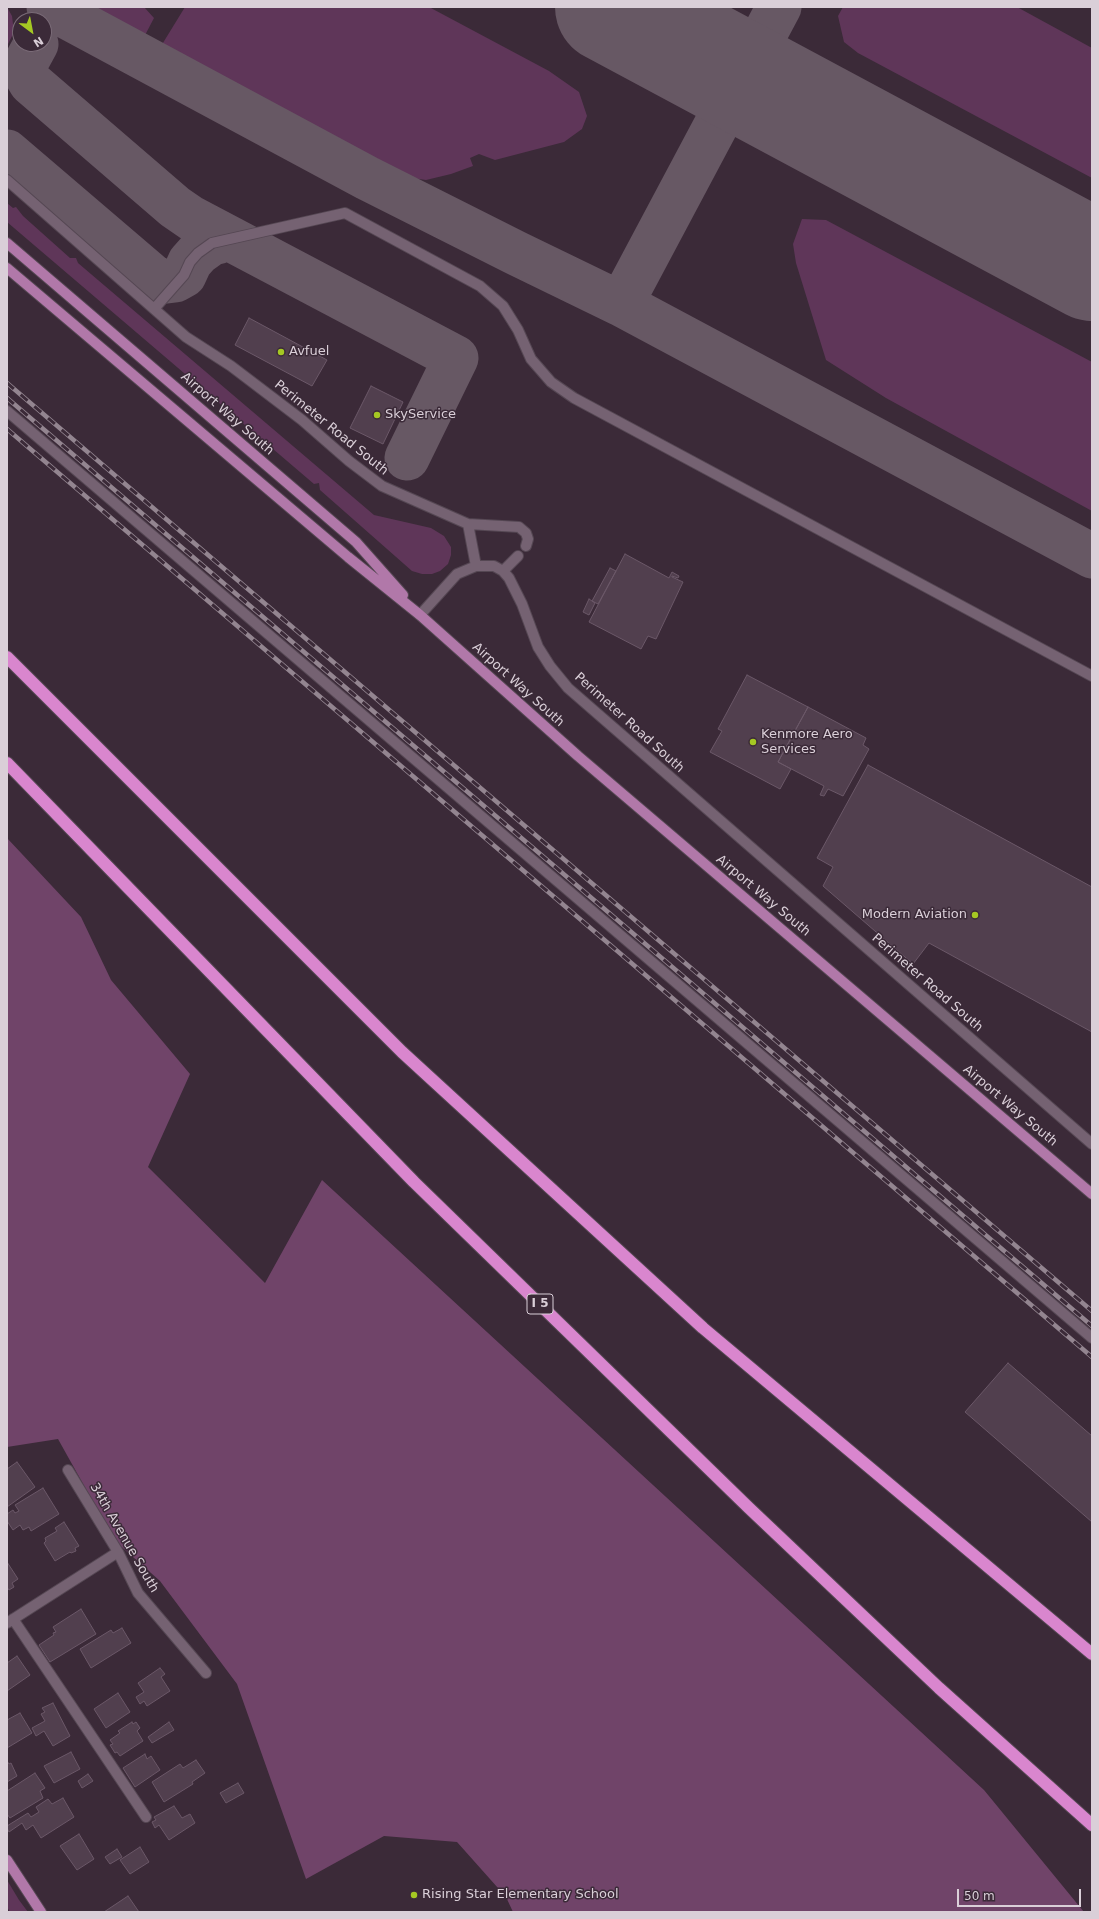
<!DOCTYPE html>
<style>
body{margin:0}
#map{position:relative;width:1099px;height:1919px;overflow:hidden;background:#3b2a38;font-family:"DejaVu Sans",sans-serif}
canvas{display:block}
.frame{position:absolute;inset:0;border:8px solid #dacfd8;pointer-events:none}
.north{position:absolute;left:12px;top:12px;width:40px;height:40px;box-sizing:border-box;background:#3b2a38;border:1px solid #7b6c78;border-radius:50%;rotate:148deg;font-size:11px;font-weight:700;line-height:16px;text-align:center;color:#dacfd8}
.north::after{content:'';display:block;margin:auto;width:14px;height:18px;background:#a5c823;clip-path:polygon(50% 0,100% 100%,50% 72%,0 100%)}
.scale{position:absolute;left:957px;top:1889px;width:124px;height:18px;box-sizing:border-box;border:2px solid #dacfd8;border-top:0;padding-left:5px;font-size:12px;line-height:14px;white-space:nowrap;color:#dacfd8;-webkit-text-stroke:3px #3b2a38;paint-order:stroke}
</style>
<div id="map">
<canvas width="1099" height="1919"></canvas>
<div class="frame"></div>
<div class="north">N</div>
<div class="scale">50 m</div>
</div>
<script>
const g = document.querySelector('canvas').getContext('2d');
g.lineJoin = 'round';
function paint(path, color) { g.fillStyle = color; g.fill(path, 'evenodd'); }
const poly = rows => new Path2D(rows.map(r => 'M' + r).join(''));
function stroke(path, color, width, dash) { g.strokeStyle = color; g.lineWidth = width; g.lineCap = dash ? 'butt' : 'round'; g.setLineDash(dash || []); g.stroke(path); }
function write(font, color, halo, rows, align = 'center') {
  g.font = font + ' "DejaVu Sans",sans-serif'; g.lineWidth = 3; g.setLineDash([]); g.textBaseline = 'middle'; g.strokeStyle = halo; g.fillStyle = color; for (const [text, x, y, turn = 0] of rows) {
    g.save(); g.translate(x, y); g.rotate((+turn || 0) * Math.PI / 180); g.textAlign = isNaN(turn) ? turn : align; if (halo) g.strokeText(text, 0, 0); g.fillText(text, 0, 0); g.restore();
  }
}
paint(poly([
 [7,7,12,16,14,32,7,46],
 [80,7,144,7,154,18,142,41],
 [185,7,429,7,549,71,579,92,587,116,582,129,564,142,495,160,479,154,470,158,473,166,451,174,426,180,392,175,158,51],
 [843,7,1017,7,1092,48,1092,178,858,53,844,42,838,16],
 [7,203,13,208,16,207,23,216,70,258,76,258,78,263,374,515,431,528,444,536,451,547,451,555,448,564,440,571,432,574,422,574,412,571,320,490,319,483,314,484,7,222],
 [802,219,826,220,1092,362,1092,511,886,398,826,360,796,263,793,244],
 [7,1880,19,1900,28,1912,10,1912,7,1907]
]), '#5f3659');
paint(poly([
 [7,838,81,917,111,980,190,1074,148,1167,265,1283,322,1180,984,1790,1084,1912,513,1912,506,1897,457,1842,384,1836,306,1879,237,1684,160,1581,115,1541,58,1439,7,1447]
]), '#704469');
stroke(poly([
 [49,7,367,178,516,253,621,304,1092,556],
 [36,44,24,66,25,73,31,83,175,207,191,218,456,358,407,458],
 [7,152,159,282,175,280,184,275,190,262,198,253,212,243,217,242],
 [621,304,779,7]
]), '#675864', 45);
stroke(poly([
 [611,7,1092,265]
]), '#675864', 112);
const building = poly([
 [249,318,327,360,312,386,235,345,249,318],
 [371,386,403,402,383,444,350,428,371,386],
 [625,554,669,578,672,572,679,576,678,578,672,576,672,577,683,582,656,639,648,636,641,649,589,622,625,554],
 [610,568,616,571,598,604,592,601,610,568],
 [589,599,595,603,589,615,583,612,589,599],
 [747,675,808,707,778,762,791,769,780,789,710,752,722,731,718,729,747,675],
 [808,707,866,738,863,745,869,749,843,796,828,789,824,796,820,795,824,786,778,762,808,707],
 [868,765,1092,887,1092,1032,929,943,913,964,823,886,833,867,817,858,868,765],
 [1008,1363,1092,1436,1092,1522,965,1412,1008,1363],
 [17,1462,35,1487,7,1507,7,1469,17,1462],
 [43,1488,59,1514,31,1531,29,1527,23,1530,20,1525,13,1530,7,1521,7,1514,13,1510,15,1513,19,1511,15,1505,43,1488],
 [64,1522,79,1546,75,1548,76,1551,71,1553,70,1552,55,1561,44,1543,46,1541,45,1538,57,1531,55,1528,64,1522],
 [7,1562,18,1579,12,1583,14,1587,9,1590,7,1587,7,1562],
 [81,1609,96,1634,50,1662,39,1645,54,1635,53,1633,56,1632,53,1627,81,1609],
 [122,1628,131,1643,91,1668,80,1649,111,1630,113,1633,122,1628],
 [17,1656,30,1675,7,1691,7,1663,17,1656],
 [160,1668,165,1674,161,1677,170,1691,147,1706,144,1701,140,1704,136,1697,144,1692,138,1683,160,1668],
 [118,1693,130,1712,106,1728,94,1709,118,1693],
 [53,1703,70,1736,53,1746,44,1731,36,1736,32,1728,45,1721,41,1714,45,1712,42,1708,53,1703],
 [20,1713,32,1733,7,1748,7,1720,20,1713],
 [132,1722,133,1724,136,1722,140,1728,137,1731,143,1741,120,1756,117,1752,115,1753,110,1745,113,1744,110,1740,120,1733,118,1731,132,1722],
 [169,1722,174,1730,152,1743,148,1737,169,1722],
 [71,1752,80,1769,54,1783,44,1766,71,1752],
 [145,1754,147,1759,151,1756,160,1770,135,1787,123,1768,145,1754],
 [196,1760,205,1773,192,1782,193,1784,164,1802,152,1782,180,1764,183,1768,196,1760],
 [7,1761,9,1764,11,1763,17,1776,7,1782,7,1761],
 [35,1773,45,1788,40,1791,43,1798,10,1818,7,1814,7,1791,35,1773],
 [88,1774,93,1781,82,1788,78,1781,88,1774],
 [238,1783,244,1793,226,1803,220,1793,238,1783],
 [63,1798,74,1817,41,1838,33,1825,26,1830,22,1823,9,1832,7,1828,7,1826,28,1813,31,1817,39,1812,36,1807,48,1799,52,1804,63,1798],
 [174,1806,182,1818,190,1814,195,1823,169,1840,159,1825,155,1828,152,1822,156,1820,154,1817,174,1806],
 [79,1834,94,1859,77,1870,60,1846,79,1834],
 [140,1847,149,1862,130,1874,120,1860,140,1847],
 [117,1849,122,1857,110,1864,105,1857,117,1849],
 [128,1896,139,1912,104,1912,128,1896]
]);
paint(building, '#513f4e');
stroke(building, '#6b5868', 1);
const minor = poly([
 [7,180,186,337,231,366,302,420,349,461,382,486,468,524,476,566],
 [154,309,184,275,190,262,198,253,212,243,345,213,480,286,503,306,518,330,531,359,551,382,574,398,1092,676],
 [7,411,1092,1338],
 [468,524,519,527,526,533,528,539,526,546],
 [503,571,518,556],
 [420,615,457,574,476,566,494,566,503,571,509,578,522,604,538,647,550,666,568,688,1092,1144],
 [68,1470,118,1552,138,1593,206,1673],
 [13,1619,146,1817],
 [7,1623,118,1552]
]);
const major = poly([
 [7,243,356,542,403,595],
 [7,268,348,557,420,615,578,756,1092,1194],
 [7,1860,41,1912]
]);
const highway = poly([
 [7,657,402,1052,703,1328,1092,1654],
 [7,763,414,1182,749,1508,939,1688,1092,1825]
]);
stroke(minor, '#554753', 12);
stroke(major, '#554753', 12);
stroke(highway, '#554753', 14);
stroke(minor, '#756272', 10);
stroke(major, '#b178a9', 10);
stroke(highway, '#d986ce', 12);
const rail = poly([
 [7,383,1092,1311],
 [7,398,1092,1326],
 [7,429,1092,1357]
]);
stroke(rail, '#938590', 4.5);
stroke(rail, '#3b2a38', 3, [9]);
for (const [x, y, r, color] of [
 [281,352,4,"#a5c823"],
 [377,415,4,"#a5c823"],
 [753,742,4,"#a5c823"],
 [975,915,4,"#a5c823"],
 [414,1895,4,"#a5c823"]
]) { const dot = new Path2D(); dot.arc(x, y, r, 0, 2 * Math.PI); g.fillStyle = color; g.fill(dot); stroke(dot, '#3b2a38', 1.5); }
for (const [x, y, w] of [
 [540,1304,26]
]) { const box = new Path2D(); box.roundRect(x - w / 2, y - 10, w, 20, 3); g.fillStyle = '#3b2a38'; g.fill(box); stroke(box, '#dacfd8', 1); }
write('bold 12px', '#dacfd8', null, [
 ["I 5",540,1304]
]);
write('13px', '#dacfd8', '#3b2a38', [
 ["Avfuel",289,352],
 ["SkyService",385,415],
 ["Kenmore Aero",761,735],
 ["Services",761,750],
 ["Modern Aviation",967,915,"right"],
 ["Rising Star Elementary School",422,1895]
], 'left');
write('13px', '#dacfd8', '#3b2a38', [
 ["Airport Way South",227,414,41],
 ["Perimeter Road South",331,428,39],
 ["Airport Way South",518,685,42],
 ["Perimeter Road South",629,723,42],
 ["Airport Way South",763,896,40],
 ["Perimeter Road South",927,983,41],
 ["Airport Way South",1010,1106,40],
 ["34th Avenue South",124,1538,60]
]);
</script>
